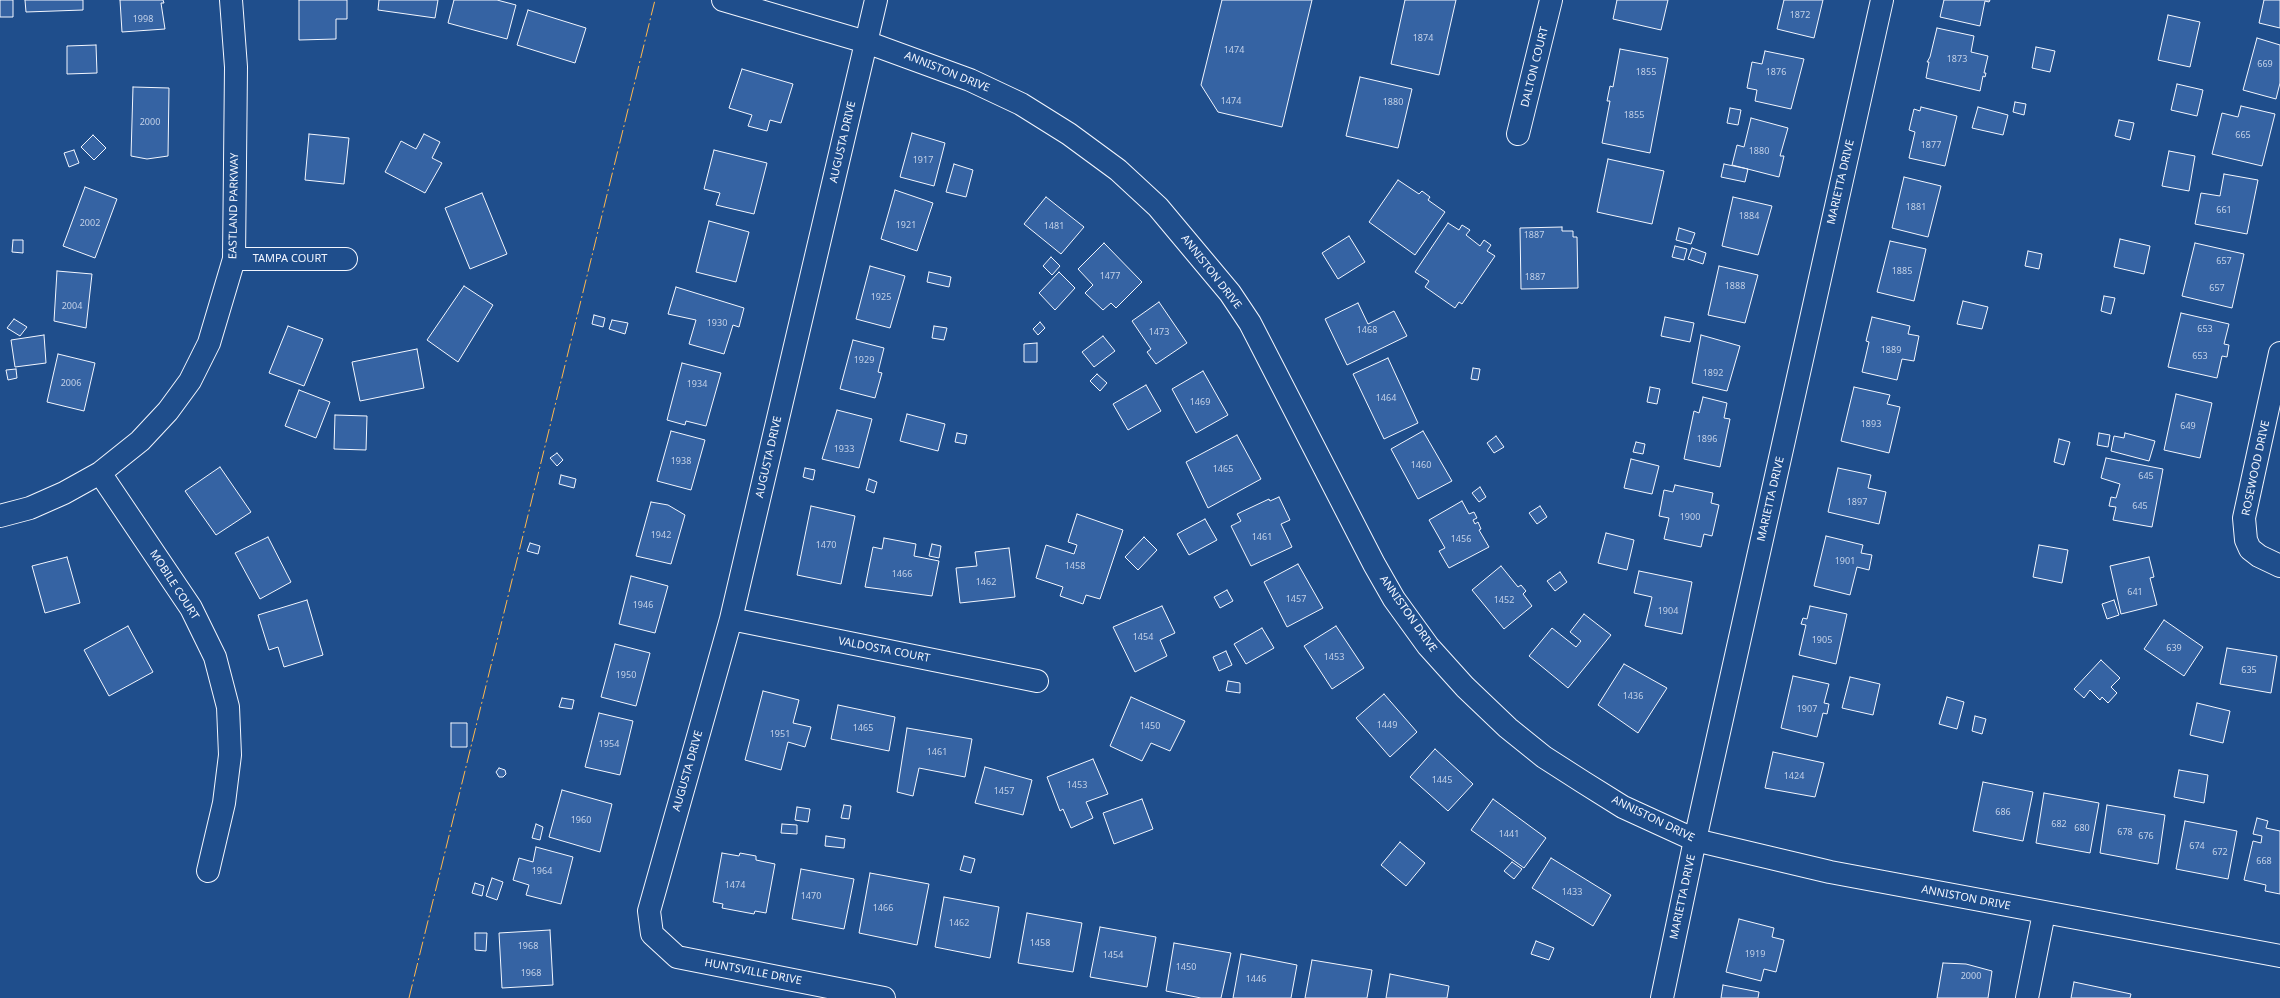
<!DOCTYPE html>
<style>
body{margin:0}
canvas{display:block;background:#1f4e8c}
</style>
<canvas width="2280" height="998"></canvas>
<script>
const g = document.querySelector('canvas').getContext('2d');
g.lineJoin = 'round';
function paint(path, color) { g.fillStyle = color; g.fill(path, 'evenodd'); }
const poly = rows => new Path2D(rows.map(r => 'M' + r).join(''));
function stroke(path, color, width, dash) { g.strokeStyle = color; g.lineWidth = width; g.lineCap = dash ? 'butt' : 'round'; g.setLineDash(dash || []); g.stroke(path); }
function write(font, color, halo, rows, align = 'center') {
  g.font = font + ' "Noto Sans",sans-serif'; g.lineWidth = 3; g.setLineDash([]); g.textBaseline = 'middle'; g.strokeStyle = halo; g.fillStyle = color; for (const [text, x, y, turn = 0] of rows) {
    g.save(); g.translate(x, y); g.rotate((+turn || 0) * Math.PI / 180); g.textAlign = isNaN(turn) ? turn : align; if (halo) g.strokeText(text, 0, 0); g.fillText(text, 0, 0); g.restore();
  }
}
const building = poly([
 [0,0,13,0,13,17,0,17,0,0],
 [25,0,83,0,83,10,26,12,25,0],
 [120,0,163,0,164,3,161,3,165,29,122,32,120,0],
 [299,0,347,0,347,19,336,19,336,39,299,40,299,0],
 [379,0,438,0,435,18,378,10,379,0],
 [454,0,497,0,516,5,507,39,448,23,454,0],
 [1222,0,1312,0,1282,127,1218,112,1201,85,1222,0],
 [1405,0,1456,0,1439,75,1391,64,1405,0],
 [1617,0,1668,0,1661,30,1613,19,1617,0],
 [1784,0,1823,0,1814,38,1777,29,1784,0],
 [1944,0,1990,0,1989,2,1985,1,1980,26,1940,17,1944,0],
 [2264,0,2280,0,2280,28,2259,23,2264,0],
 [528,10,586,28,575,63,517,45,528,10],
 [2168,15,2200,22,2190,67,2158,60,2168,15],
 [1937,28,1974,36,1971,52,1988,56,1984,73,1986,73,1985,77,1983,76,1980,91,1926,78,1929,62,1927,62,1930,57,1937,28],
 [2257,38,2280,45,2280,83,2276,99,2243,90,2257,38],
 [96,45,97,73,67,74,67,46,96,45],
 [2036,47,2055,51,2050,72,2032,68,2036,47],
 [1620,49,1668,58,1650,153,1602,143,1610,101,1607,101,1610,86,1613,87,1620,49],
 [1765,51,1804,59,1791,109,1755,101,1757,90,1747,88,1752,62,1762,64,1765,51],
 [742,69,793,84,781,123,770,120,767,131,748,126,752,115,729,108,742,69],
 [1360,77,1412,89,1398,148,1346,136,1360,77],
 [2177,84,2203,90,2197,116,2171,110,2177,84],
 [133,87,169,88,168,156,147,159,131,156,133,87],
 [2015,102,2026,104,2024,115,2013,112,2015,102],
 [2241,106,2275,114,2262,166,2212,154,2222,113,2238,117,2241,106],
 [1921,107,1957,116,1945,166,1909,158,1915,132,1909,130,1914,109,1920,111,1921,107],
 [1978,107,2008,115,2003,135,1972,128,1978,107],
 [1730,108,1741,110,1738,125,1727,123,1730,108],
 [1751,118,1788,128,1780,156,1784,156,1779,177,1732,165,1737,145,1744,147,1751,118],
 [2119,120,2134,123,2130,140,2115,136,2119,120],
 [912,133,945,143,934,186,900,177,912,133],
 [309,134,349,138,344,184,305,180,309,134],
 [424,134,440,142,432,158,442,163,425,193,385,172,401,141,416,149,424,134],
 [93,135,106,148,94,160,81,147,93,135],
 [74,150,79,163,69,167,64,153,74,150],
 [714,150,767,163,754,214,716,205,720,193,704,189,714,150],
 [2169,151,2195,156,2189,191,2162,186,2169,151],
 [1608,159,1664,171,1652,224,1597,212,1608,159],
 [954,164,973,170,966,197,946,192,954,164],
 [1724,164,1748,169,1745,182,1721,177,1724,164],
 [2224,174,2258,180,2247,234,2195,224,2201,193,2220,196,2224,174],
 [1904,177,1941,186,1928,237,1892,228,1904,177],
 [1398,180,1419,194,1422,191,1430,197,1428,200,1445,212,1415,255,1369,222,1398,180],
 [85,187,117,199,95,258,63,246,85,187],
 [895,190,933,203,917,251,881,239,895,190],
 [482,193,507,254,470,269,445,208,482,193],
 [1046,197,1084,227,1061,254,1024,224,1046,197],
 [1733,197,1772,206,1758,255,1722,246,1733,197],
 [709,221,749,232,736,282,696,272,709,221],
 [1448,223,1459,230,1462,225,1470,230,1466,235,1480,246,1484,240,1491,245,1487,251,1495,256,1462,304,1459,302,1455,308,1425,287,1429,281,1415,272,1448,223],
 [1562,227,1562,231,1573,231,1573,237,1577,237,1578,288,1521,289,1520,228,1562,227],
 [1679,228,1695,233,1691,244,1676,240,1679,228],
 [1349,236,1365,262,1338,279,1322,253,1349,236],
 [2120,239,2150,246,2144,274,2114,267,2120,239],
 [13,240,23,240,23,253,12,252,13,240],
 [1890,241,1926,249,1914,301,1877,292,1890,241],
 [1104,243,1142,282,1116,308,1111,303,1103,310,1085,293,1093,285,1078,269,1104,243],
 [2195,243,2244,254,2232,308,2182,296,2195,243],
 [1675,246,1687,249,1684,260,1672,257,1675,246],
 [1692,248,1706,253,1703,264,1688,259,1692,248],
 [2028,251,2042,254,2039,269,2025,266,2028,251],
 [1051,257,1060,266,1052,275,1043,266,1051,257],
 [870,266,905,276,890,328,856,319,870,266],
 [1719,266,1758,275,1745,323,1708,315,1719,266],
 [57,271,92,274,86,328,54,321,57,271],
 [929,272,951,277,949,287,927,282,929,272],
 [1059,272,1075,288,1055,310,1039,293,1059,272],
 [464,286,493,305,458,362,427,340,464,286],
 [676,287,744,308,739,327,733,325,724,354,689,344,696,320,668,314,676,287],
 [2104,296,2115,298,2111,314,2101,311,2104,296],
 [1963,301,1988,307,1982,329,1957,324,1963,301],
 [1159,302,1187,343,1156,364,1147,352,1151,349,1132,321,1159,302],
 [1358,303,1368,324,1394,311,1407,336,1347,365,1325,319,1358,303],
 [2181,313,2229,324,2224,344,2229,345,2227,357,2222,356,2217,378,2168,367,2181,313],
 [594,315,605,318,603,327,592,324,594,315],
 [1665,317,1694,323,1690,342,1661,336,1665,317],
 [1872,317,1910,326,1908,334,1919,336,1914,361,1902,359,1897,380,1862,372,1869,342,1866,341,1872,317],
 [14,319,27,327,20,336,7,328,14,319],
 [612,320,628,323,625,334,609,329,612,320],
 [1040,322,1045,328,1038,335,1033,329,1040,322],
 [288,326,323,339,304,386,269,373,288,326],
 [934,326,947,328,944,340,932,338,934,326],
 [44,335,46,363,15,367,11,340,44,335],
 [1701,335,1740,346,1727,391,1692,383,1701,335],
 [1103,336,1115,351,1094,367,1082,352,1103,336],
 [853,340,884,348,878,372,882,373,875,398,840,389,853,340],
 [1037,343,1037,362,1024,362,1024,344,1037,343],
 [417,349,424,388,360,401,352,362,417,349],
 [58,354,95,363,84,411,47,402,58,354],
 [1388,358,1418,423,1384,439,1353,374,1388,358],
 [682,363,721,373,706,426,686,421,685,425,667,420,682,363],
 [1473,368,1480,369,1478,380,1471,379,1473,368],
 [16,369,17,378,8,380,6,370,16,369],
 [1203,371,1228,415,1196,433,1172,389,1203,371],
 [1097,374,1107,383,1100,391,1090,381,1097,374],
 [1146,385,1161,411,1128,430,1113,404,1146,385],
 [1650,387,1660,389,1657,404,1647,402,1650,387],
 [1854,387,1890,395,1887,404,1900,407,1889,453,1841,441,1854,387],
 [299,390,330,402,316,438,285,426,299,390],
 [2176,394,2212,403,2200,458,2164,450,2176,394],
 [1703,397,1727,403,1724,418,1730,419,1720,467,1684,459,1694,411,1699,413,1703,397],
 [837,410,872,419,859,468,822,459,837,410],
 [907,414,945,424,938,451,900,441,907,414],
 [335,415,367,416,366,450,334,449,335,415],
 [671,431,705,440,691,490,657,481,671,431],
 [1423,431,1452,481,1418,499,1391,449,1423,431],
 [957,433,967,435,965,444,955,442,957,433],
 [2099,433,2110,435,2108,447,2097,445,2099,433],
 [2125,433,2155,441,2149,461,2111,451,2114,436,2124,438,2125,433],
 [1237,435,1261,479,1208,508,1186,462,1237,435],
 [1496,436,1504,447,1494,453,1487,443,1496,436],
 [2059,439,2070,442,2064,465,2054,462,2059,439],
 [1636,442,1645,444,1643,454,1633,452,1636,442],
 [557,453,563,460,557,466,550,458,557,453],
 [2106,458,2163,469,2152,527,2113,520,2116,507,2109,506,2111,497,2116,498,2120,484,2101,478,2106,458],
 [1631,459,1659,466,1652,494,1624,488,1631,459],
 [220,467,251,512,216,535,185,491,220,467],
 [805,468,815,470,813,480,803,477,805,468],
 [1838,468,1871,475,1868,488,1886,492,1879,524,1828,512,1838,468],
 [561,475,576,479,574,488,559,484,561,475],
 [869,479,877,482,874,493,866,490,869,479],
 [1675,485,1713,493,1711,503,1719,505,1712,536,1704,534,1701,547,1664,539,1669,518,1659,516,1664,490,1673,492,1675,485],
 [1480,487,1486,497,1479,502,1472,493,1480,487],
 [1279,497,1290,520,1281,524,1292,547,1251,566,1231,526,1241,521,1237,514,1269,499,1270,501,1279,497],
 [1462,501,1469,514,1474,512,1477,518,1473,520,1475,524,1478,522,1481,529,1479,530,1489,547,1449,568,1439,551,1445,548,1429,520,1462,501],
 [651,502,668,505,685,515,671,564,636,556,651,502],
 [811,506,855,516,841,584,797,575,811,506],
 [1540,506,1547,517,1537,524,1529,513,1540,506],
 [1077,514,1123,530,1100,599,1086,595,1083,604,1060,596,1063,587,1036,578,1046,545,1074,554,1077,545,1068,542,1077,514],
 [1205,519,1217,540,1189,555,1177,534,1205,519],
 [1606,533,1634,540,1627,570,1598,563,1606,533],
 [1826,536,1863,545,1861,553,1872,555,1869,570,1857,567,1850,595,1814,586,1826,536],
 [268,537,291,582,260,599,235,553,268,537],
 [1144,537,1157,550,1138,570,1125,557,1144,537],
 [884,538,916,544,914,556,939,561,932,596,865,587,873,547,882,549,884,538],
 [530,543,540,546,538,554,527,551,530,543],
 [932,544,941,546,939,558,929,556,932,544],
 [2039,545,2068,550,2062,583,2033,577,2039,545],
 [1009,548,1015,597,960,603,956,568,977,566,975,552,1009,548],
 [67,557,80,603,45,613,32,566,67,557],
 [2149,557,2154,577,2150,578,2157,605,2121,614,2110,566,2149,557],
 [1298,564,1323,608,1287,627,1264,582,1298,564],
 [1501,566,1518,587,1521,585,1526,591,1523,594,1532,606,1504,629,1472,590,1501,566],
 [1639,571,1692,582,1682,634,1645,626,1652,597,1634,593,1639,571],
 [1560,572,1567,582,1555,591,1547,581,1560,572],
 [631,576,668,586,655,633,619,624,631,576],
 [1227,590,1233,601,1220,608,1214,597,1227,590],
 [307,600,323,655,284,667,278,647,269,650,258,615,307,600],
 [2114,600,2119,615,2107,619,2102,604,2114,600],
 [1162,606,1175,633,1160,640,1167,656,1135,672,1113,627,1162,606],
 [1810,606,1847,614,1836,664,1799,655,1806,625,1801,624,1803,618,1807,619,1810,606],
 [1584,614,1611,635,1568,688,1529,656,1552,628,1576,647,1581,641,1570,632,1584,614],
 [2164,620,2203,647,2184,676,2144,649,2164,620],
 [128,626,153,672,109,696,84,650,128,626],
 [1336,626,1364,668,1332,689,1304,646,1336,626],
 [1262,628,1274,648,1246,664,1234,644,1262,628],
 [615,644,650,653,636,706,601,697,615,644],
 [2227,648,2277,656,2271,693,2220,684,2227,648],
 [1226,651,1232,665,1219,671,1213,657,1226,651],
 [2101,660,2120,678,2111,687,2117,693,2108,703,2102,697,2100,700,2090,690,2084,698,2074,689,2101,660],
 [1624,664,1667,688,1638,733,1598,705,1624,664],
 [1793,676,1829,684,1824,703,1829,704,1827,714,1823,713,1817,737,1781,728,1793,676],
 [1850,677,1880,684,1873,715,1842,708,1850,677],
 [1228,681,1240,683,1240,693,1226,691,1228,681],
 [763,691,799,700,793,723,811,727,805,747,788,742,781,770,745,760,763,691],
 [1384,694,1417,732,1390,757,1356,718,1384,694],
 [1131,697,1185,721,1170,751,1151,743,1142,761,1110,746,1131,697],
 [1947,697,1964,702,1957,729,1939,724,1947,697],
 [562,698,574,700,572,709,559,707,562,698],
 [2197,703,2230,711,2223,743,2190,735,2197,703],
 [838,705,895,717,889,751,831,739,838,705],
 [599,713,633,721,620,775,585,767,599,713],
 [1975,716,1986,719,1982,734,1972,731,1975,716],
 [451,723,467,723,467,747,451,747,451,723],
 [907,728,972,739,965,777,919,768,913,796,897,792,907,728],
 [1435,749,1473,784,1448,811,1410,777,1435,749],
 [1773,752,1824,763,1815,797,1765,788,1773,752],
 [1093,759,1108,794,1086,802,1093,818,1071,828,1063,809,1060,811,1047,777,1093,759],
 [985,767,1032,780,1023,815,975,803,985,767],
 [499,768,505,770,506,774,503,777,499,777,496,772,499,768],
 [2179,770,2208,775,2204,803,2174,797,2179,770],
 [1983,782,2033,792,2023,841,1973,831,1983,782],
 [562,790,612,804,600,852,549,837,562,790],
 [2044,793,2099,803,2090,853,2036,843,2044,793],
 [1142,799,1153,829,1114,844,1103,813,1142,799],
 [1493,799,1546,838,1524,868,1471,830,1493,799],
 [844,805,851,806,849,819,841,818,844,805],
 [2107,805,2165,815,2158,864,2100,853,2107,805],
 [797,807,810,809,808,822,795,820,797,807],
 [2257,818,2268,821,2266,828,2280,831,2280,894,2265,891,2266,885,2244,880,2253,841,2261,843,2262,836,2253,834,2257,818],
 [2185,821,2237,831,2228,879,2176,869,2185,821],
 [536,824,543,827,540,840,532,838,536,824],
 [782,824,797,825,797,834,781,833,782,824],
 [826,836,845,839,844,848,825,846,826,836],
 [1400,842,1425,863,1406,886,1381,865,1400,842],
 [536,847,573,857,561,904,526,895,529,885,513,880,519,858,533,862,536,847],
 [722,853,739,856,740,853,756,856,756,860,775,864,766,913,755,911,754,914,722,908,723,904,713,902,722,853],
 [964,856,975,859,971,873,960,870,964,856],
 [1551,858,1611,895,1593,926,1532,888,1551,858],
 [1512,862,1522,869,1514,879,1504,871,1512,862],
 [801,869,854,879,844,929,792,919,801,869],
 [870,873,929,884,917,945,859,933,870,873],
 [492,878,503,882,497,900,486,896,492,878],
 [475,883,484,886,482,896,472,893,475,883],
 [944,897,999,907,990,958,935,947,944,897],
 [1027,913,1082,923,1073,972,1018,963,1027,913],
 [1739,919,1774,928,1772,937,1784,940,1776,972,1764,969,1761,981,1726,972,1739,919],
 [1100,927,1156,937,1147,987,1090,977,1100,927],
 [550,930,553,985,502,988,499,933,550,930],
 [475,933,487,933,486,951,475,950,475,933],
 [1536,941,1554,948,1549,960,1531,954,1536,941],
 [1174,943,1231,953,1221,998,1201,998,1166,991,1174,943],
 [1241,954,1297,965,1291,998,1233,998,1241,954],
 [1312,960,1372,970,1367,998,1305,998,1312,960],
 [1943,963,1966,964,1992,971,1988,998,1937,998,1943,963],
 [1390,974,1449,986,1447,998,1386,998,1390,974],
 [2074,982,2131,994,2130,998,2071,998,2074,982],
 [1723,985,1759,992,1758,998,1721,998,1723,985]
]);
paint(building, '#3563a3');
stroke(building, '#f2f6ff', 1);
const minor = poly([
 [723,0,866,42,970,80,1021,104,1069,134,1118,170,1158,207,1230,293,1250,323,1374,564,1394,599,1428,646,1465,687,1508,728,1544,757,1583,782,1623,807,1695,840,1830,872,2280,956],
 [876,0,731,619,649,911,652,934,677,957,884,998],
 [1518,134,1551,0],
 [234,259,346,259],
 [2280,353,2244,518,2246,540,2250,549,2259,556,2280,566],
 [100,473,191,608,215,657,228,707,230,755,224,803,208,871],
 [0,516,30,508,64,493,100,473,140,441,168,411,190,381,209,343,234,259,236,67,231,0],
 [731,619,1037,681],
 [1662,998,1695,840,1882,0],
 [2027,998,2044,913]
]);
stroke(minor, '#f2f6ff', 24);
stroke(minor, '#1f4e8c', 22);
stroke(poly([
 [409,998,655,0]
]), '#ffb74d', 1, [14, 3, 2, 3]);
write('9px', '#c3d1e8', null, [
 ["1872",1800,15],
 ["1998",143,19],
 ["1874",1423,38],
 ["1474",1234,50],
 ["1873",1957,59],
 ["669",2265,64],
 ["1855",1646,72],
 ["1876",1776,72],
 ["1474",1231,101],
 ["1880",1393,102],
 ["1855",1634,115],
 ["2000",150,122],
 ["665",2243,135],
 ["1877",1931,145],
 ["1880",1759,151],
 ["1917",923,160],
 ["1881",1916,207],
 ["661",2224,210],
 ["1884",1749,216],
 ["2002",90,223],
 ["1921",906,225],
 ["1481",1054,226],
 ["1887",1534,235],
 ["657",2224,261],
 ["1885",1902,271],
 ["1477",1110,276],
 ["1887",1535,277],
 ["1888",1735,286],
 ["657",2217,288],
 ["1925",881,297],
 ["2004",72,306],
 ["1930",717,323],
 ["653",2205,329],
 ["1468",1367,330],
 ["1473",1159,332],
 ["1889",1891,350],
 ["653",2200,356],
 ["1929",864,360],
 ["1892",1713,373],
 ["2006",71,383],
 ["1934",697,384],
 ["1464",1386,398],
 ["1469",1200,402],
 ["1893",1871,424],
 ["649",2188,426],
 ["1896",1707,439],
 ["1933",844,449],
 ["1938",681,461],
 ["1460",1421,465],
 ["1465",1223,469],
 ["645",2146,476],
 ["1897",1857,502],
 ["645",2140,506],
 ["1900",1690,517],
 ["1942",661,535],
 ["1461",1262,537],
 ["1456",1461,539],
 ["1470",826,545],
 ["1901",1845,561],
 ["1458",1075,566],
 ["1466",902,574],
 ["1462",986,582],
 ["641",2135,592],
 ["1457",1296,599],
 ["1452",1504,600],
 ["1946",643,605],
 ["1904",1668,611],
 ["1454",1143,637],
 ["1905",1822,640],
 ["639",2174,648],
 ["1453",1334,657],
 ["635",2249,670],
 ["1950",626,675],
 ["1436",1633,696],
 ["1907",1807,709],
 ["1449",1387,725],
 ["1450",1150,726],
 ["1465",863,728],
 ["1951",780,734],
 ["1954",609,744],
 ["1461",937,752],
 ["1424",1794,776],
 ["1445",1442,780],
 ["1453",1077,785],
 ["1457",1004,791],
 ["686",2003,812],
 ["1960",581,820],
 ["682",2059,824],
 ["680",2082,828],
 ["678",2125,832],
 ["1441",1509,834],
 ["676",2146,836],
 ["674",2197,846],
 ["672",2220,852],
 ["668",2264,861],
 ["1964",542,871],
 ["1474",735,885],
 ["1433",1572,892],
 ["1470",811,896],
 ["1466",883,908],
 ["1462",959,923],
 ["1458",1040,943],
 ["1968",528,946],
 ["1919",1755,954],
 ["1454",1113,955],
 ["1450",1186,967],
 ["1968",531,973],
 ["2000",1971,976],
 ["1446",1256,979]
]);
write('11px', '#f2f6ff', '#1f4e8c', [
 ["DALTON COURT",1535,67,-76],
 ["ANNISTON DRIVE",947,72,22],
 ["AUGUSTA DRIVE",843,142,-77],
 ["MARIETTA DRIVE",1841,182,-77],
 ["EASTLAND PARKWAY",234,206,-89],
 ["TAMPA COURT",290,259],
 ["ANNISTON DRIVE",1211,272,52],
 ["AUGUSTA DRIVE",769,457,-77],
 ["ROSEWOOD DRIVE",2256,468,-78],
 ["MARIETTA DRIVE",1771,499,-77],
 ["MOBILE COURT",174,585,57],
 ["ANNISTON DRIVE",1408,614,55],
 ["VALDOSTA COURT",884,650,11],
 ["AUGUSTA DRIVE",688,771,-74],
 ["ANNISTON DRIVE",1653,819,26],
 ["MARIETTA DRIVE",1683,897,-78],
 ["ANNISTON DRIVE",1966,898,11],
 ["HUNTSVILLE DRIVE",753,972,11]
]);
</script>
